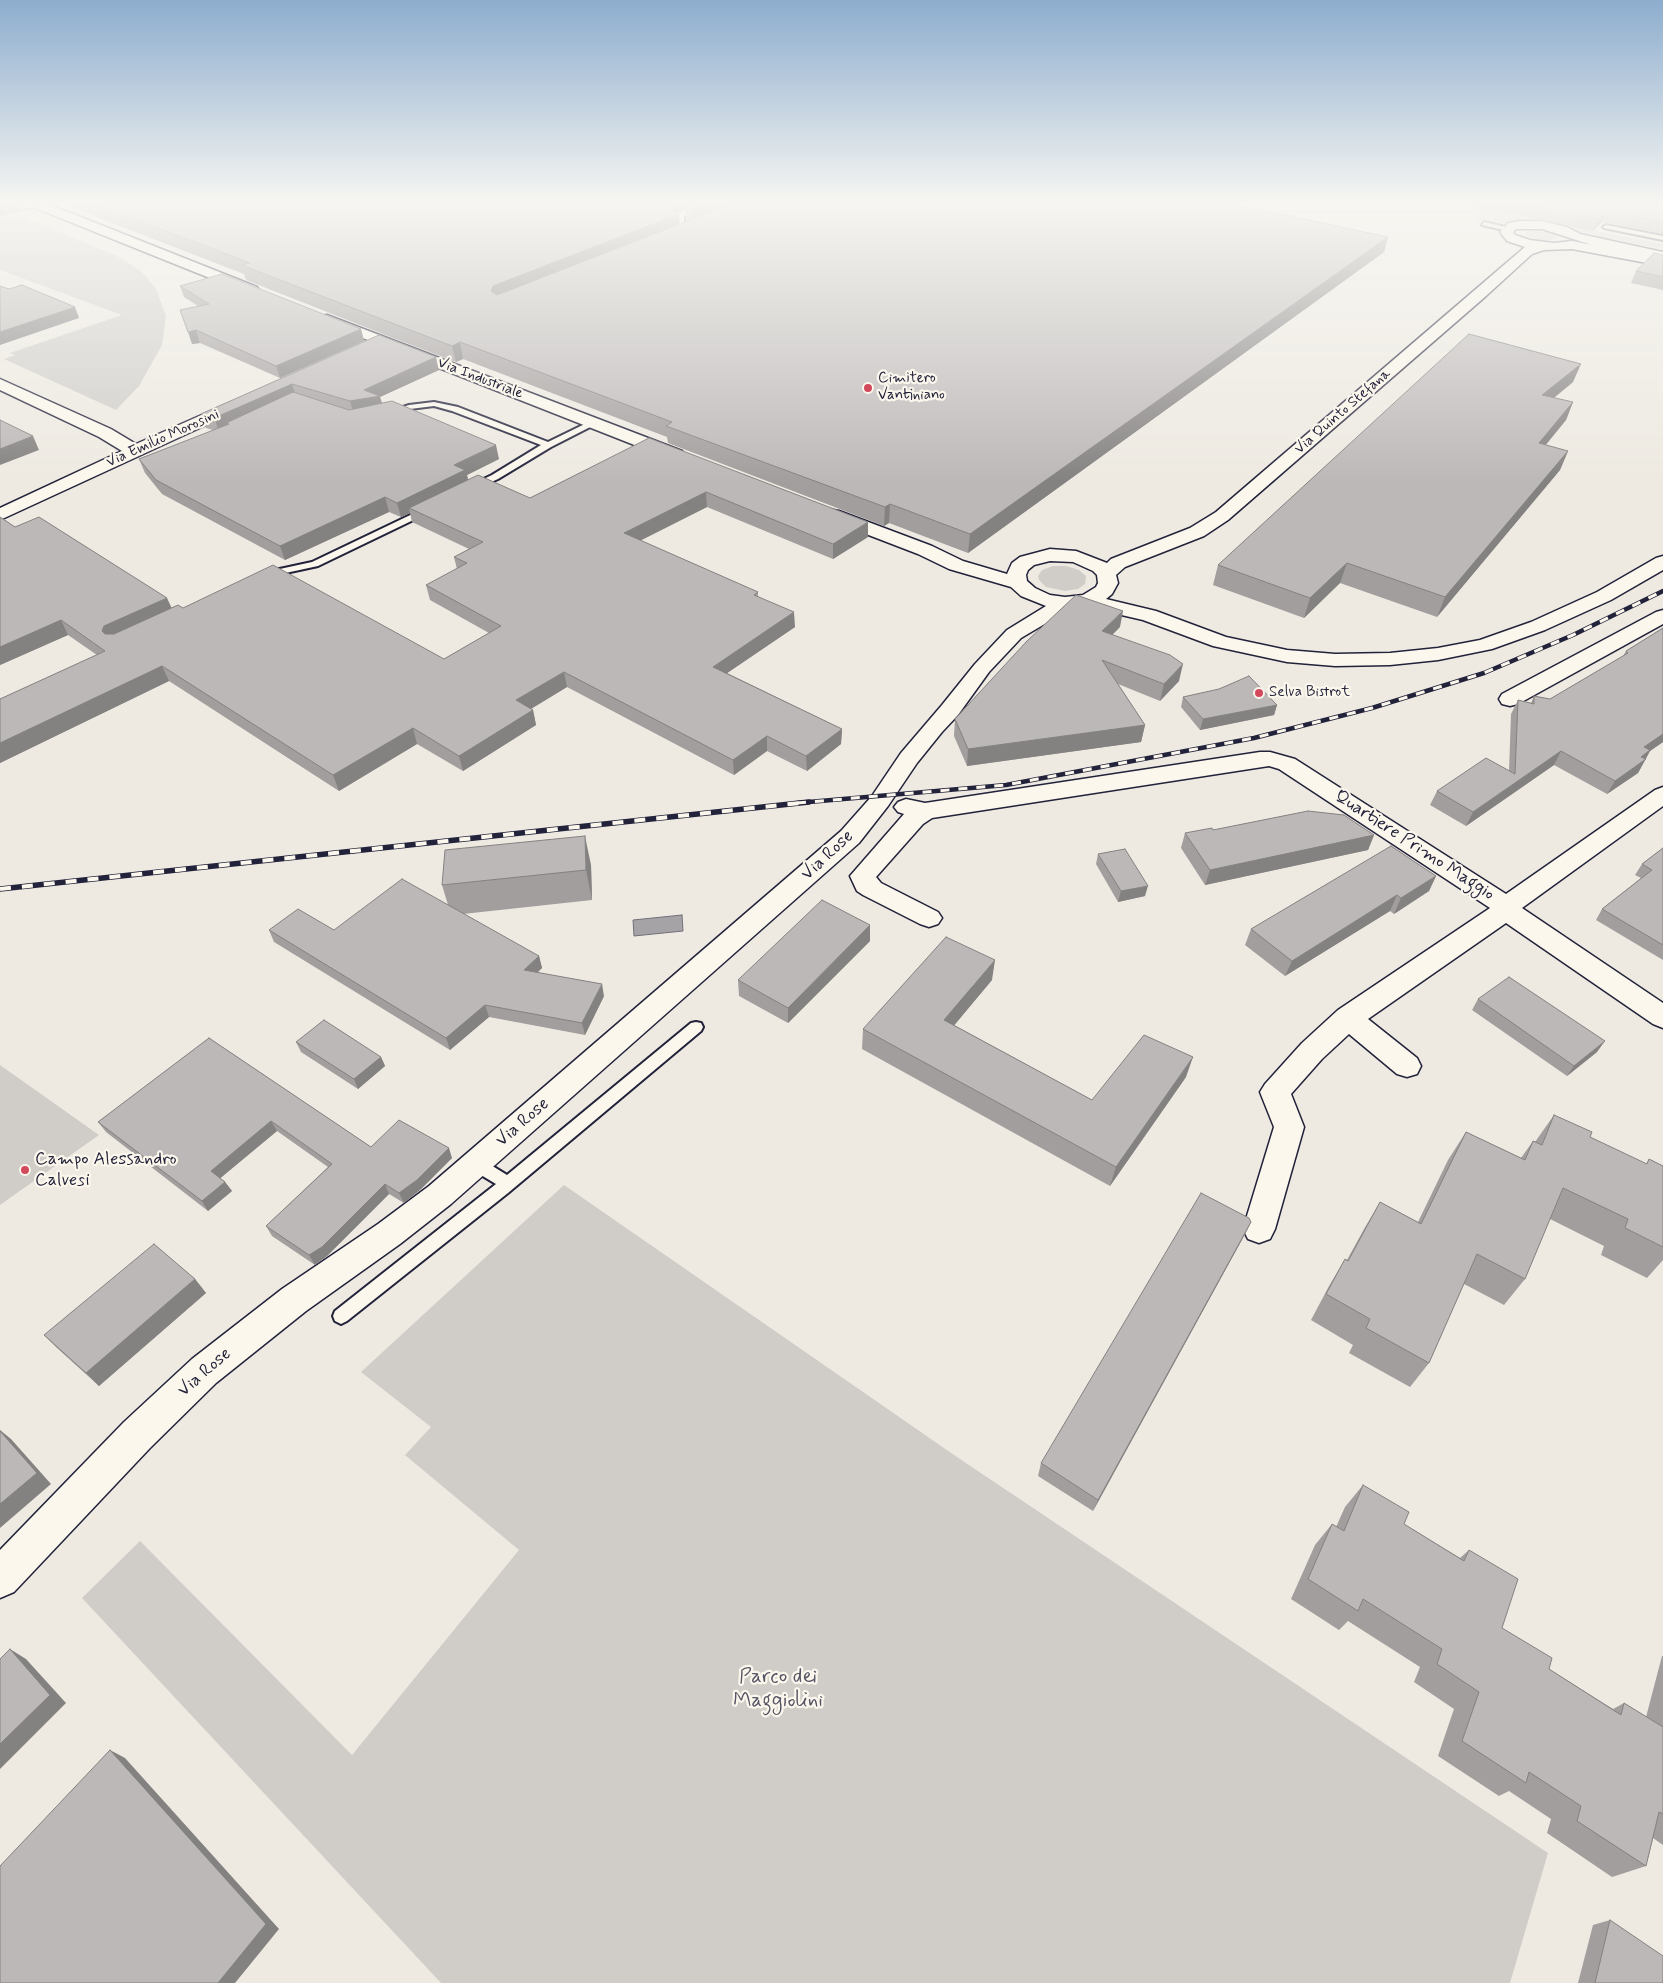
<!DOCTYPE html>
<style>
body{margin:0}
canvas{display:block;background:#eeeae2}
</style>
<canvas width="1663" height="1983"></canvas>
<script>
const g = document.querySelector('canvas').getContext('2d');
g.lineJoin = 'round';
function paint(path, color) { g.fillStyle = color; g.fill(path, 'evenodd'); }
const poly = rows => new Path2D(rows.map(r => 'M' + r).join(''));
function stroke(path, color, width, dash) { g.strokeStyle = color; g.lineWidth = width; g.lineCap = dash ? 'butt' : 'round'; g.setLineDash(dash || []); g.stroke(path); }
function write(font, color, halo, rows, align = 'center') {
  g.font = font + ' Mynerve,sans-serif'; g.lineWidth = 4.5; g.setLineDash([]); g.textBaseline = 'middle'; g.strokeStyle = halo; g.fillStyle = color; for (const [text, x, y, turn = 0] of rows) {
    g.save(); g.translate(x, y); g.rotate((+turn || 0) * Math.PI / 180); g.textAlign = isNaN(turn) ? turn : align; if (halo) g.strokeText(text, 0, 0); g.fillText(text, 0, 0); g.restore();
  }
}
paint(poly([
 [1476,208,1663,244,1663,249,1520,221,1496,223,1475,220],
 [17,214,121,258,142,272,156,289,166,316,162,345,139,386,116,410,4,359,15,355,10,353,122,315,0,270,0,219],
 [1529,231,1549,232,1556,235,1558,238,1548,241,1537,240,1526,235,1526,232],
 [1053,566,1066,566,1079,570,1086,576,1085,584,1078,589,1065,591,1046,587,1039,580,1038,576,1042,570],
 [0,1065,99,1135,0,1205],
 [564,1185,957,1457,1548,1853,1510,1983,441,1983,82,1598,140,1541,352,1755,519,1550,405,1455,431,1427,361,1372]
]), '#d0cdc9');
const water = poly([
 [682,915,683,931,634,936,633,920,682,915]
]);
paint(water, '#a6a3a7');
stroke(water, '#716f7c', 1);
const service = poly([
 [1484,222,1510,228,1511,229,1508,231,1482,225,1484,222],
 [1606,225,1663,236,1663,240,1604,228,1603,227,1606,225],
 [434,402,458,407,548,442,591,421,598,423,551,447,498,479,474,490,470,487,471,485,492,475,541,445,452,411,434,406,410,409,389,415,385,413,409,405,434,402],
 [427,507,432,510,430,512,318,566,281,574,266,580,261,577,275,570,312,562,427,507],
 [696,1022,701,1023,703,1027,701,1031,508,1193,347,1321,341,1324,335,1321,333,1316,335,1311,496,1184,471,1169,468,1164,471,1159,476,1158,481,1159,507,1175,691,1023,696,1022]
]);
const pedestrian = poly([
 [695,204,718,204,697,209,684,216,684,222,698,230,693,233,676,225,674,215,695,204]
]);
const minor = poly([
 [31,204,48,204,257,287,259,290,252,294,247,293,33,207,31,204],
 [1520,221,1542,221,1567,227,1580,234,1663,252,1663,266,1572,249,1544,250,1532,254,1486,296,1228,520,1204,536,1125,567,1116,575,1118,583,1112,594,1106,599,1156,611,1226,637,1287,650,1335,654,1390,653,1438,648,1480,640,1531,622,1597,592,1656,558,1663,556,1663,570,1611,600,1545,630,1492,649,1438,660,1390,665,1335,666,1287,662,1213,646,1143,620,1087,607,1070,609,1021,638,989,672,958,715,942,732,917,763,888,806,859,843,451,1204,400,1244,306,1311,216,1383,150,1448,14,1592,0,1598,0,1550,124,1422,192,1359,282,1289,378,1224,429,1186,841,831,872,796,901,753,942,705,975,664,1007,630,1046,606,1021,596,1011,587,949,569,918,554,827,519,824,515,827,511,833,510,839,511,932,546,963,561,1007,574,1012,563,1020,557,1050,549,1076,551,1107,563,1111,559,1190,528,1216,512,1525,247,1507,241,1500,232,1508,223,1520,221],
 [1516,229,1542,229,1592,245,1572,241,1554,243,1530,240,1515,235,1513,232,1516,229],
 [1050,561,1073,562,1093,571,1097,575,1098,583,1096,587,1083,595,1065,597,1050,595,1035,588,1027,581,1026,575,1028,570,1034,565,1050,561],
 [327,315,682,451,684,455,682,459,670,459,322,322,320,319,322,316,327,315],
 [0,379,111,429,136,444,231,402,243,402,245,405,243,408,0,520,0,508,122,451,99,437,0,390,0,379],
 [1663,610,1663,624,1518,704,1510,706,1502,704,1499,699,1502,694,1656,612,1663,610],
 [1260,752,1270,752,1295,759,1506,894,1655,790,1663,787,1663,806,1522,908,1663,1003,1663,1028,1653,1024,1506,923,1368,1019,1417,1058,1421,1066,1417,1074,1407,1077,1397,1074,1349,1034,1322,1059,1291,1094,1304,1127,1275,1229,1270,1239,1259,1243,1248,1239,1243,1229,1274,1127,1260,1092,1265,1084,1302,1043,1338,1010,1490,908,1279,769,1269,766,932,818,923,824,876,877,881,883,938,912,942,918,938,924,929,927,920,924,863,895,857,891,850,876,904,814,898,812,894,807,898,802,906,799,925,803,1260,752]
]);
const secondary = poly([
 [0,204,36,204,30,208,0,211,0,204]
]);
stroke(service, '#22223b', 4);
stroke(pedestrian, '#22223b', 4);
stroke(minor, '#22223b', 3);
stroke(secondary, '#22223b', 3);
paint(service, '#fbf7ec');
paint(pedestrian, '#fbf7ec');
paint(minor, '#fbf7ec');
paint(secondary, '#fbf7ec');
const railFar1 = poly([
 [797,803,1006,785,1254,738,1372,708,1484,673,1573,635,1663,591]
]);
const rail = poly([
 [0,889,809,802]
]);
stroke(railFar1, '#22223b', 4.5);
stroke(rail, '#22223b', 5.5);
stroke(railFar1, '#fbf7ec', 3, [9]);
stroke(rail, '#fbf7ec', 4, [11]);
paint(poly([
 [63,204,1234,204,1388,237,1384,252,968,553,889,523,884,526,668,443,667,437,463,359,456,362,388,336,246,280,244,274],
 [685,208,686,221,687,221,679,224,679,214,677,212],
 [1461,204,1663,204,1663,234,1602,222,1593,231],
 [1663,255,1663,290,1631,283,1636,271],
 [180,286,361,329,364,341,280,378,200,343,192,344,198,306,184,297],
 [379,335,439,370,380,397,382,403,499,459,467,475,468,480,530,498,649,438,868,537,833,559,707,507,640,541,758,592,758,596,795,627,727,673,842,729,841,744,807,771,767,751,734,775,567,687,531,709,533,710,536,725,463,771,417,744,339,791,169,681,0,763,0,699,97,655,68,635,0,665,0,517,15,527,172,608,183,608,444,659,489,633,430,600,426,585,457,569,454,557,469,549,412,522,410,513,401,517,389,512,285,560,162,494,145,473,139,459,213,430,206,428,201,414],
 [1573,382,1554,398,1573,402,1566,420,1545,445,1568,451,1560,470,1437,617,1340,583,1304,618,1213,585,1218,565],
 [1120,627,1112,635,1179,681,1160,701,1118,684,1145,725,1141,742,967,766,954,736,955,719],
 [1663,628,1663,742,1650,751,1638,773,1607,794,1554,765,1466,826,1430,805,1437,791,1509,771,1511,714,1518,700,1531,703,1534,696,1550,699,1623,656,1626,651],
 [1183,697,1277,705,1274,715,1200,730,1181,707],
 [1213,830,1374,835,1368,850,1205,885,1181,848,1185,833],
 [1663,848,1663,960,1596,920,1602,909,1641,878,1635,875,1642,864],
 [1098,854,1145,896,1118,902,1096,864],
 [591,865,592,900,463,914,539,956,542,968,538,972,604,996,585,1035,489,1017,450,1050,274,942,269,930,334,930,448,905,442,885],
 [1436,876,1429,891,1394,914,1390,911,1285,976,1245,945,1251,929],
 [870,941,788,1023,739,996,738,980],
 [992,980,954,1025,1092,1100,1186,1077,1110,1186,862,1049,863,1029],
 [1478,999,1597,1052,1567,1076,1472,1010],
 [209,1038,371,1147,452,1158,421,1189,404,1203,389,1194,327,1256,315,1265,272,1236,266,1226,328,1167,277,1131,220,1178,225,1182,232,1191,208,1211,106,1132,98,1122],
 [296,1042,381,1057,385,1066,358,1089,301,1052],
 [1554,1115,1590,1137,1646,1164,1649,1159,1663,1166,1663,1260,1647,1278,1601,1255,1604,1246,1550,1219,1525,1279,1504,1305,1464,1284,1429,1363,1410,1387,1349,1353,1353,1345,1311,1320,1329,1286,1345,1259,1347,1260,1364,1229,1380,1202,1418,1222,1448,1160,1466,1132,1521,1158,1533,1141,1535,1142],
 [1251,1222,1244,1236,1093,1511,1038,1476,1041,1463],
 [195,1279,206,1293,99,1386,57,1348,44,1335],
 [1363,1485,1404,1524,1460,1558,1469,1550,1502,1628,1549,1669,1613,1709,1624,1703,1646,1717,1662,1656,1663,1656,1663,1845,1653,1838,1646,1866,1612,1877,1547,1833,1551,1819,1509,1791,1499,1796,1438,1756,1454,1709,1414,1682,1420,1667,1348,1621,1339,1630,1291,1599,1315,1545,1332,1524,1336,1527,1345,1507],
 [1610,1920,1663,1983,1578,1983,1593,1925]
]), '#a29e9e');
paint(poly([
 [0,204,17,204,20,211,0,217],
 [671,204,691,204,685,206,685,208,672,215,679,214,680,229,496,302,491,291,493,286],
 [705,204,744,204,692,224,691,209],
 [1607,211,1602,222,1593,231,1598,219],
 [1388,237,1384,252,968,553,970,534],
 [75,307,79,318,0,345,0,332],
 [361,329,364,341,280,378,276,366],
 [196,330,200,343,192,344,188,332],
 [460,342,463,359,456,362,452,346],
 [436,357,439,370,380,397,384,410,354,415,350,401,364,390],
 [1581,364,1573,382,1535,413,1542,395],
 [292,384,296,397,229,424,226,423,228,429,219,432,214,418],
 [1573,402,1566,420,1532,462,1539,443],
 [33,436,39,450,0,465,0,449],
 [496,445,499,459,467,475,469,484,409,508,410,513,401,517,397,503,454,465],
 [1568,451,1560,470,1437,617,1445,597],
 [706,492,707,507,625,548,624,533],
 [385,497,389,512,285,560,280,546],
 [890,504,889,523,884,526,885,507],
 [868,522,868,537,833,559,833,544],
 [1347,563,1340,583,1304,618,1310,598],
 [167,598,174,613,111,641,102,631,104,626],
 [1123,611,1120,627,1099,648,1102,631],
 [794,612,795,627,714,682,713,667],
 [61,620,68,635,0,665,0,647],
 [1183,664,1179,681,1160,701,1164,684],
 [162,666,169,681,0,763,0,743],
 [564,672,567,687,519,716,516,700],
 [1277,705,1274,715,1200,730,1203,719],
 [533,710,536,725,463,771,459,756],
 [1145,725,1141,742,967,766,968,749],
 [413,728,417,744,339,791,333,775],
 [842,729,841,744,807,771,806,756],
 [1663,734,1663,742,1650,751,1638,773,1607,794,1615,781,1644,747],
 [767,736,767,751,734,775,733,760],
 [1561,751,1554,765,1466,826,1473,812],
 [1374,835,1368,850,1205,885,1210,870],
 [585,836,591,865,592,900,586,870],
 [1436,876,1429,891,1394,914,1401,898],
 [1148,886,1145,896,1118,902,1121,891],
 [1397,895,1390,911,1285,976,1292,961],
 [870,925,870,941,788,1023,788,1008],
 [539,956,542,968,527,982,524,970],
 [995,960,992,980,942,1040,944,1020],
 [602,984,604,996,585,1035,582,1023],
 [485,1005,489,1017,450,1050,446,1038],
 [1605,1041,1597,1052,1567,1076,1574,1066],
 [381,1057,385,1066,358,1089,354,1079],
 [1193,1057,1186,1077,1110,1186,1116,1167],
 [271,1121,277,1131,217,1181,211,1171],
 [449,1148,452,1158,421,1189,404,1203,399,1193],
 [225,1182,232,1191,208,1211,202,1201],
 [385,1184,389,1194,327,1256,315,1265,309,1255],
 [1251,1222,1244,1236,1093,1511,1098,1500],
 [195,1279,206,1293,99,1386,86,1373],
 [0,1430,11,1439,51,1484,0,1528],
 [10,1649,26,1659,66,1703,0,1769,0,1744],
 [110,1750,125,1758,279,1929,235,1983,218,1983]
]), '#848181');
const building = poly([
 [95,204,671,204,671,208,679,214,493,286,491,291,497,295,731,204,1234,204,1388,237,970,534,890,504,885,507,666,426,672,422,460,342,452,346,384,320,241,265,250,263,95,204],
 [685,204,705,204,691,209,685,206,685,204],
 [1521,204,1663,204,1663,222,1607,211,1598,219,1521,204],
 [1654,253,1663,255,1663,277,1636,271,1654,253],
 [222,274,361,329,276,366,196,330,188,332,180,310,209,304,180,286,222,274],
 [22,285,75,307,0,332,0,286,9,289,22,285],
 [1469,334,1581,364,1542,395,1573,402,1539,443,1568,451,1445,597,1347,563,1310,598,1218,565,1469,334],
 [379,335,436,357,364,390,380,396,350,401,292,384,214,418,201,414,379,335],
 [293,392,349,410,392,401,496,445,454,465,465,470,397,503,385,497,280,546,156,480,139,459,229,424,226,423,293,392],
 [0,420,33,436,0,449,0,420],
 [649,438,868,522,833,544,706,492,624,533,758,592,754,595,794,612,713,667,842,729,806,756,767,736,733,760,564,672,516,700,533,710,459,756,413,728,333,775,162,666,0,743,0,699,105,651,61,620,0,647,0,517,15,527,39,517,167,598,104,626,102,631,105,634,114,634,178,605,183,608,273,565,444,659,501,626,426,585,467,563,454,557,483,542,409,508,478,475,530,498,649,438],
 [1076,595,1123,611,1102,631,1170,655,1183,664,1164,684,1102,660,1145,725,968,749,955,719,1027,641,1076,595],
 [1663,628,1663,734,1644,747,1650,750,1641,757,1646,759,1615,781,1561,751,1473,812,1437,791,1486,758,1515,774,1518,700,1534,704,1534,696,1550,699,1628,653,1626,651,1663,628],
 [1249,676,1277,705,1203,719,1183,697,1219,689,1249,676],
 [1308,811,1344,815,1374,835,1210,870,1185,833,1212,828,1213,830,1308,811],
 [585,836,586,870,442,885,445,850,585,836],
 [1391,846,1436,876,1401,898,1397,895,1292,961,1251,929,1391,846],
 [1663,848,1663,945,1602,909,1652,870,1642,864,1663,848],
 [1125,849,1148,886,1121,891,1098,854,1125,849],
 [402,879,539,956,524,970,602,984,582,1023,485,1005,446,1038,269,930,298,909,334,930,402,879],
 [822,900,870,925,788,1008,738,980,822,900],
 [946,937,995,960,944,1020,1092,1100,1144,1035,1193,1057,1116,1167,863,1029,946,937],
 [1509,977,1605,1041,1574,1066,1478,999,1509,977],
 [324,1020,381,1057,354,1079,296,1042,324,1020],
 [209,1038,371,1147,399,1120,449,1148,417,1180,399,1193,385,1184,322,1247,309,1255,266,1226,332,1164,271,1121,211,1171,225,1182,202,1201,98,1122,209,1038],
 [1554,1115,1592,1132,1590,1137,1647,1164,1649,1159,1663,1166,1663,1247,1625,1228,1628,1219,1563,1188,1525,1279,1477,1254,1429,1363,1366,1328,1370,1319,1326,1294,1345,1259,1348,1261,1380,1202,1421,1224,1466,1132,1525,1160,1533,1141,1542,1145,1554,1115],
 [1201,1193,1249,1218,1251,1222,1098,1500,1041,1463,1201,1193],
 [154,1244,195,1279,86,1373,44,1335,154,1244],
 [0,1431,37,1473,0,1504,0,1431],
 [1363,1485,1409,1512,1404,1524,1464,1561,1469,1550,1518,1579,1502,1628,1552,1658,1549,1669,1621,1715,1624,1703,1663,1727,1663,1814,1659,1812,1646,1866,1577,1821,1581,1806,1529,1772,1526,1783,1462,1741,1479,1692,1437,1664,1442,1649,1363,1599,1358,1611,1308,1579,1332,1524,1344,1531,1363,1485],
 [10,1649,50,1695,0,1744,0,1659,10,1649],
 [110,1750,266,1924,218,1983,0,1983,0,1866,110,1750],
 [1610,1920,1663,1956,1663,1983,1595,1983,1610,1920]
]);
paint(building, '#bcb8b8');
stroke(building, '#848181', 1);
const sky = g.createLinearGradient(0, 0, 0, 482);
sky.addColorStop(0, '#8dadce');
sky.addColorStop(0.42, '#f7f6f2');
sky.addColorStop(1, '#f7f6f200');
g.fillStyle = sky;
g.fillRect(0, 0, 1663, 482);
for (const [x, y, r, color] of [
 [868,388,5,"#d1495b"],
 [1259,693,5,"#d1495b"],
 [25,1170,5,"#d1495b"]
]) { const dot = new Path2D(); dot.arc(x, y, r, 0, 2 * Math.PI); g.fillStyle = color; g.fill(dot); stroke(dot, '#fbf7ec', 2); }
write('15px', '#22223b', '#fbf7ec', [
 ["Via Industriale",480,379,21],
 ["Via Quinto Stefana",1343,412,-41],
 ["Via Emilio Morosini",163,439,-24]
]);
write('15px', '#22223b', '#fbf7ec', [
 ["Cimitero",878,379],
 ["Vantiniano",878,396],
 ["Selva Bistrot",1269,693]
], 'left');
write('18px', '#22223b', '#fbf7ec', [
 ["Quartiere Primo Maggio",1414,846,33],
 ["Via Rose",828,856,-43],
 ["Via Rose",523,1123,-41],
 ["Via Rose",205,1373,-41]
]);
write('18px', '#22223b', '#fbf7ec', [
 ["Campo Alessandro",35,1160],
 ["Calvesi",35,1181]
], 'left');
write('21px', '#565566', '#fbf7ec', [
 ["Parco dei",778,1678],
 ["Maggiolini",778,1702]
]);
</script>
